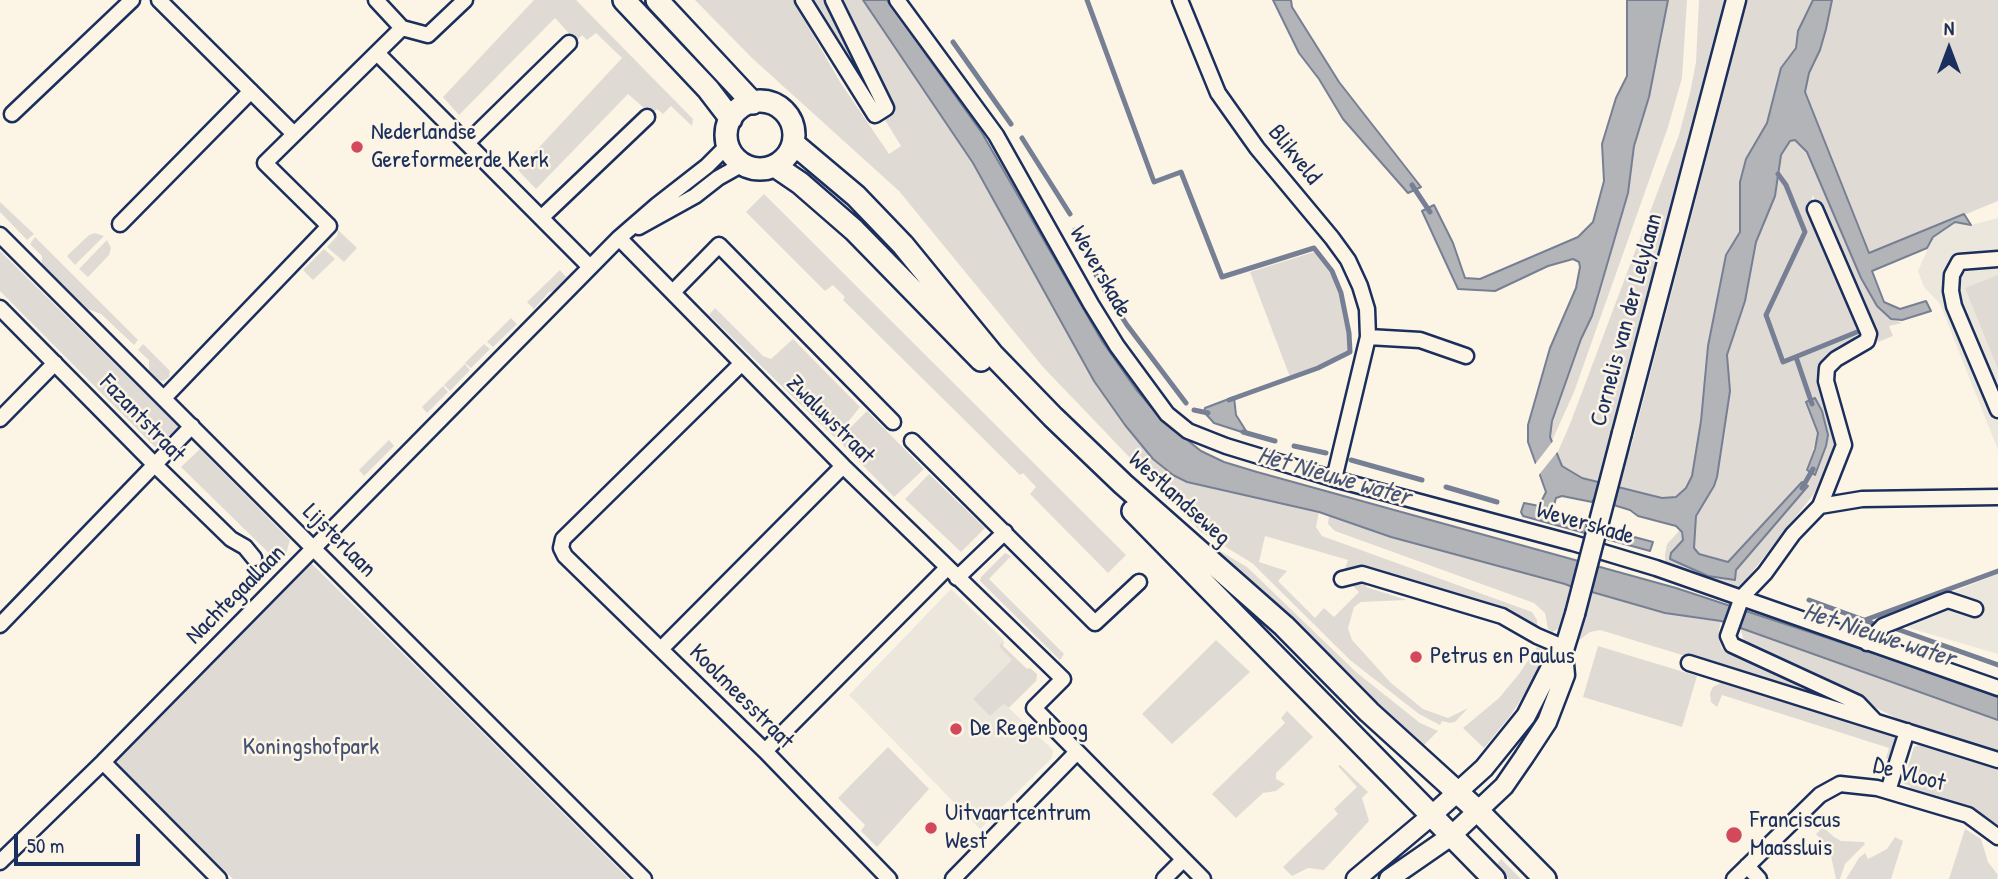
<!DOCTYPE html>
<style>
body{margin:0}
#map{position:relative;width:1998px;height:879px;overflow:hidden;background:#fcf5e5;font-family:"Patrick Hand",sans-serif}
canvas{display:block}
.north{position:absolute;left:1914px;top:14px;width:70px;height:70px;-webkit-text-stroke:5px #fcf5e5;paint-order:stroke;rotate:0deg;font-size:19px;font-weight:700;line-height:28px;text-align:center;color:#1b2f5e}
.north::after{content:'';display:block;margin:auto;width:24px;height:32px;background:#1b2f5e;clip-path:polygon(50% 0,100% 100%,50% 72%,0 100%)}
.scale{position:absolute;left:14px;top:834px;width:126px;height:32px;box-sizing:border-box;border:4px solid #1b2f5e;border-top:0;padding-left:9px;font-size:21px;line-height:24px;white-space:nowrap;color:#1b2f5e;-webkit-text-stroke:5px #fcf5e5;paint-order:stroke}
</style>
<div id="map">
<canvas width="1998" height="879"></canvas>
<div class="north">N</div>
<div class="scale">50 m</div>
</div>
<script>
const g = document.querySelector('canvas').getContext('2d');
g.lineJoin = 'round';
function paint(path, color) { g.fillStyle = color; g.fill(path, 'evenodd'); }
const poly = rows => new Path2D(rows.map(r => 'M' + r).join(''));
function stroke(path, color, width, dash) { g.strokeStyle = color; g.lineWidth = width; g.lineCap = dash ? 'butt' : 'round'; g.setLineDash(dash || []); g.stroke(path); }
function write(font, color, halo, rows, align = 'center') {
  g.font = font + ' "Patrick Hand",sans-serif'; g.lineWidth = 5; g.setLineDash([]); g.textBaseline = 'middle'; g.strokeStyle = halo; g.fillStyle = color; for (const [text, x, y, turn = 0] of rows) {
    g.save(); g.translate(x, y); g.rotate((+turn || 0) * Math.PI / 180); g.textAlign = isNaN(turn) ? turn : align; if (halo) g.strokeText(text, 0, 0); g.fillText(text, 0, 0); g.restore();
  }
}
paint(poly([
 [1998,218,1998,450,1940,304,1924,287,1918,271,1933,237,1955,222,1971,225],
 [1998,574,1998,654,1882,620],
 [951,589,1003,639,1003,646,1027,669,1030,668,1037,674,1036,681,1009,708,1053,750,1052,758,980,829,849,695]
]), '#ece7dc');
paint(poly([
 [534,0,576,0,693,119,692,126,671,106,663,114,657,109,651,114,628,94,536,189,518,170,622,58,596,33,587,40,582,35,576,41,555,18,459,115,443,97],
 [695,0,793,0,840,82,889,154,901,146,882,115,835,0,863,0,973,163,1094,381,1125,425,1153,459,1319,512,1316,527,1322,536,1532,612,1537,620,1537,630,1481,602,1368,568,1353,568,1344,572,1348,560,1265,536,1259,562,1287,571,1278,581,1315,618,1324,608,1334,617,1359,592,1350,583,1367,580,1366,587,1407,600,1361,602,1354,607,1348,628,1352,640,1391,683,1423,709,1448,718,1468,708,1455,722,1450,723,1442,721,1440,725,1419,714,1350,660,1252,563,1201,532,1043,367,899,191,752,58],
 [811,0,829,0,879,110,844,52],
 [1667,0,1687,0,1682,78,1668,127,1574,392,1551,443,1550,437,1552,421,1581,339,1592,316,1628,193,1634,146,1649,97,1661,43],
 [1699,0,1728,0,1609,441,1631,447,1748,0,1813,0,1798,31,1796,48,1781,68,1767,122,1746,159,1740,232,1726,255,1708,346,1701,421,1692,476,1686,488,1675,497,1662,498,1582,478,1562,466,1556,456,1570,424,1679,135,1690,93,1696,62],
 [1832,0,1998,0,1998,201,1869,254,1805,92,1809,73,1820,50,1826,30],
 [1790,140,1795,140,1807,152,1863,281,1891,319,1902,323,1889,326,1893,336,1878,342,1813,195,1809,208,1860,323,1853,342,1822,363,1816,379,1835,427,1836,448,1831,465,1813,495,1742,585,1732,589,1671,570,1665,563,1665,554,1667,544,1680,530,1683,540,1679,546,1685,567,1708,576,1735,580,1736,570,1808,486,1802,482,1727,562,1699,554,1694,548,1696,516,1717,477,1730,391,1727,355,1745,301,1756,242,1775,196,1781,155],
 [1806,403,1826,446,1815,475,1807,470,1818,433],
 [818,172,889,238,942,301,936,306,809,183],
 [764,194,1126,555,1108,573,1030,494,1036,487,1023,473,1020,475,843,300,845,297,833,285,825,291,746,212],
 [0,202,34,234,27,240,0,212],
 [338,230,357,248,344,262,327,247,337,236],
 [95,233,104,236,75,265,67,256,89,235],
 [35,237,138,340,134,345,101,314,88,309,42,264,42,256,30,244],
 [107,240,111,248,109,255,88,277,79,269],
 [324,249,335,259,313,280,303,270],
 [0,251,179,427,155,447,0,291],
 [1314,252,1330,273,1340,298,1347,333,1348,351,1317,367,1290,377,1250,272],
 [560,270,566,277,572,271,573,273,557,291,549,292,534,309,527,302],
 [1998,275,1998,369,1965,288],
 [715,308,763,356,771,359,793,339,860,407,835,438,709,315],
 [511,318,517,324,493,347,487,342],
 [143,344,170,371,169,377,163,381,158,380,149,370,149,360,138,350],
 [484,344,490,349,471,368,465,363],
 [465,364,470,370,450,391,444,385],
 [443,386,448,392,427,413,422,407],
 [867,411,924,469,894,497,838,440],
 [389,440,394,446,364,476,359,470],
 [200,449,290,540,286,554,276,560,181,467],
 [929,474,985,528,961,552,905,499],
 [1329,515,1391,537,1565,584,1582,591,1592,592,1665,613,1721,621,1718,635,1722,649,1803,681,1856,708,1600,630,1590,632,1578,641,1585,617,1566,610,1561,628,1552,632,1548,629,1545,613,1534,603,1335,531,1328,524],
 [1203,541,1247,567,1356,672,1420,723,1438,731,1423,746],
 [1005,553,1011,556,989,579,1064,654,1060,660,980,581,981,577],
 [311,563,441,691,629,879,233,879,118,765,114,758,304,567],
 [1740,628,1998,720,1998,753,1906,723,1835,687,1746,647],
 [1216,640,1250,672,1172,744,1142,714],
 [1004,641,1003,646,1027,669,1030,668,1037,674,1036,681,1009,707,1003,704,990,716,973,699,1012,660,999,646],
 [1598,646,1697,676,1682,727,1583,697],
 [1537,647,1543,650,1548,659,1510,716,1484,748,1463,728,1499,698,1519,674],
 [1724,681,1893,735,1895,740,1888,759,1886,758,1889,748,1722,695,1717,707,1711,702,1710,693,1713,687],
 [1287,711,1313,737,1276,773,1276,779,1285,784,1276,791,1263,793,1236,818,1212,794,1285,723,1281,718],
 [1923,743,1998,768,1998,826,1982,814,1910,788,1910,786,1903,783,1914,747],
 [888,747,929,789,877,847,861,831,865,825,838,798],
 [1340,765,1368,792,1362,798,1369,821,1324,870,1308,868,1292,876,1283,867,1338,814,1334,809,1357,787,1338,766],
 [1823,827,1834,837,1841,841,1864,842,1865,844,1845,864,1840,879,1836,879,1831,856,1826,844,1816,834],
 [1965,829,1981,839,1988,862,1998,875,1997,879,1949,879],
 [1895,837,1903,841,1891,879,1846,879,1859,858,1865,853,1868,859,1887,849],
 [1501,859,1521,879,1509,879,1496,866]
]), '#dfdbd4');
const water = poly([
 [863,0,887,0,889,3,982,133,1102,341,1135,388,1161,419,1201,451,1224,462,1257,472,1676,588,1943,676,1998,697,1998,720,1721,621,1665,613,1592,592,1582,591,1565,584,1391,537,1319,512,1187,482,1173,475,1153,459,1125,425,1094,381,973,163,863,0],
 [1273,0,1291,0,1292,7,1339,82,1421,187,1408,193,1343,119,1319,79,1299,53,1273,0],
 [1627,0,1668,0,1649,97,1634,146,1628,193,1592,316,1581,339,1552,421,1550,437,1562,466,1582,478,1662,498,1676,497,1686,488,1692,476,1701,421,1708,346,1726,255,1740,232,1740,182,1746,159,1767,123,1781,68,1796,48,1798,31,1813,0,1832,0,1826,29,1820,50,1809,73,1805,92,1869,253,1964,214,1971,225,1955,222,1933,237,1927,248,1872,271,1884,302,1900,309,1926,301,1931,311,1902,320,1891,319,1877,306,1861,278,1807,152,1795,140,1790,141,1781,155,1775,196,1756,242,1745,301,1727,355,1730,391,1717,477,1714,486,1696,516,1694,548,1699,554,1728,562,1802,482,1808,486,1736,570,1735,580,1708,576,1670,559,1671,553,1683,540,1682,532,1676,526,1638,516,1630,510,1594,499,1592,502,1562,496,1556,498,1552,512,1555,516,1653,542,1650,551,1523,516,1521,512,1524,503,1539,506,1546,492,1528,442,1528,425,1550,348,1576,288,1580,267,1579,262,1573,259,1548,266,1495,291,1458,289,1422,211,1434,205,1453,243,1465,278,1480,279,1578,237,1593,222,1604,181,1602,144,1616,98,1627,76,1627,0],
 [1234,397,1236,415,1248,434,1214,423,1204,412,1205,408,1234,397],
 [1815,398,1822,411,1828,435,1826,446,1815,475,1807,470,1815,449,1818,433,1806,402,1815,398]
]);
paint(water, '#b2b4b8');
stroke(water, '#767f94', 2);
paint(poly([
 [1553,441,1558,451,1538,476,1533,467]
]), '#fcf5e5');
stroke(poly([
 [1087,0,1154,182,1181,172,1222,277,1314,248,1332,271,1341,293,1349,333,1350,352,1318,368,1229,400],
 [953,42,1011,124],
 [1022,138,1070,214],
 [1778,174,1786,185,1805,232,1766,315,1783,362,1857,332],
 [1412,185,1430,212],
 [1075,230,1097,277],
 [1102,286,1127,325,1186,403],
 [1796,357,1812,404],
 [1194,410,1208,413],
 [1243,432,1275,441],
 [1294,446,1326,453],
 [1351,460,1422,480],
 [1446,487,1497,502],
 [1802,488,1813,469],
 [1809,600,1872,623],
 [1865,620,1998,571],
 [1894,628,1998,665]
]), '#767f94', 5);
const minor = poly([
 [159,0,293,133],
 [376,0,402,28],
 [803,0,875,115,886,108,833,0],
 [897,0,996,135,1091,304,1117,346,1167,414,1188,431,1226,446,1334,479,1573,543,1656,568,1998,688],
 [1180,0,1218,93,1257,148,1332,238,1348,260,1360,286,1367,309,1368,337,1334,479],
 [402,28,428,35,465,0],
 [378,54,590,267],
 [12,114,132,0],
 [467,143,569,43],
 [1815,209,1869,334,1867,341,1836,359,1827,368,1826,381,1844,445,1820,506,1793,534,1765,573,1742,597,1728,636,1732,645,1858,703,1875,721],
 [542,217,647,117],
 [120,224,251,91],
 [639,227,695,196,718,178,743,164],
 [0,235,644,879],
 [619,238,843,466,1063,679,1034,708,1203,879],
 [1998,259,1959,262,1952,275,1951,291,1954,306,1998,410],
 [674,291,719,245,893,422],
 [0,308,155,465,231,539,245,547,254,558],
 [1368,337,1420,340,1466,356],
 [742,363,563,539,561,548,565,556,765,751,889,879],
 [164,398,329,226,265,163,402,28],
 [0,419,55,363],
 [912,441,1095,623,1139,582],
 [1820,506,1862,499,1998,497],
 [957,578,1005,532],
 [1342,579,1362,574,1502,616,1537,636,1565,648],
 [0,625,192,426],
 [1867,643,1883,626,1948,600,1975,609],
 [661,649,843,466],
 [1689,663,1998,760],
 [765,751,947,568],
 [103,762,219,879],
 [1888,791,1907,731],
 [0,862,103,762,619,238,657,205,707,166,728,145],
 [1747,866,1759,879],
 [953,879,1076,753],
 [1164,879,1183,860],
 [1734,879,1820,795,1840,784,1877,788,1968,815,1998,837]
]);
const tertiary = poly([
 [1622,433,1736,0],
 [1356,879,1431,816,1484,768,1526,716,1552,665,1563,653],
 [1389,879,1451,836,1504,786,1524,757,1547,722,1565,675,1563,653,1575,614]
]);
const secondary = poly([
 [624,0,708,89,731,119],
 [657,0,753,103],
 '726 135a34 34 0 1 1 68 0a34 34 0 1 1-68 0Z',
 [793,143,856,196,903,245,992,354,1053,417,1123,484,1284,626,1369,712,1478,811,1545,879],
 [775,166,800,183,854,230,981,360],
 [1133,511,1494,879]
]);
stroke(minor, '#1b2f5e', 19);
stroke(tertiary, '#1b2f5e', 23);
stroke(secondary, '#1b2f5e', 26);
stroke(minor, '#fcf5e5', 14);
stroke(tertiary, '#fcf5e5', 18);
stroke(secondary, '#fcf5e5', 21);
const tertiaryBridge = poly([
 [1575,614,1622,433]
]);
stroke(tertiaryBridge, '#1b2f5e', 23, []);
stroke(tertiaryBridge, '#fcf5e5', 18);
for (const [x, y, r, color] of [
 [357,147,7,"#d1495b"],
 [1416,657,7,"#d1495b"],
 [956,729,7,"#d1495b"],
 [931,828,7,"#d1495b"],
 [1734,835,9,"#d1495b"]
]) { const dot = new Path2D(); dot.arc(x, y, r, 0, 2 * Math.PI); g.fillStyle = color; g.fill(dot); stroke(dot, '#fcf5e5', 2.5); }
write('24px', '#1b2f5e', '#fcf5e5', [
 ["Nederlandse",371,133],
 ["Gereformeerde Kerk",371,161],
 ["Petrus en Paulus",1430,657],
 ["De Regenboog",970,729],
 ["Uitvaartcentrum",945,814],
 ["West",945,842],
 ["Franciscus",1750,821],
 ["Maassluis",1750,849]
], 'left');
write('24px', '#1b2f5e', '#fcf5e5', [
 ["Blikveld",1294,155,51],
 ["Weverskade",1100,272,60],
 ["Cornelis van der Lelylaan",1627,320,-75],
 ["Fazantstraat",142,419,46],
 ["Zwaluwstraat",830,420,45],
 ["Westlandseweg",1179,499,42],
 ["Weverskade",1585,524,16],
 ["Lijsterlaan",339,541,45],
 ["Nachtegaallaan",236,595,-45],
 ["Koolmeesstraat",741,697,45],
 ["De Vloot",1909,775,15]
]);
write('24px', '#425176', '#fcf5e5', [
 ["Koningshofpark",311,748]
]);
write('italic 26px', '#485779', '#fcf5e5', [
 ["Het Nieuwe water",1334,477,16],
 ["Het Nieuwe water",1879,636,18]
]);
</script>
